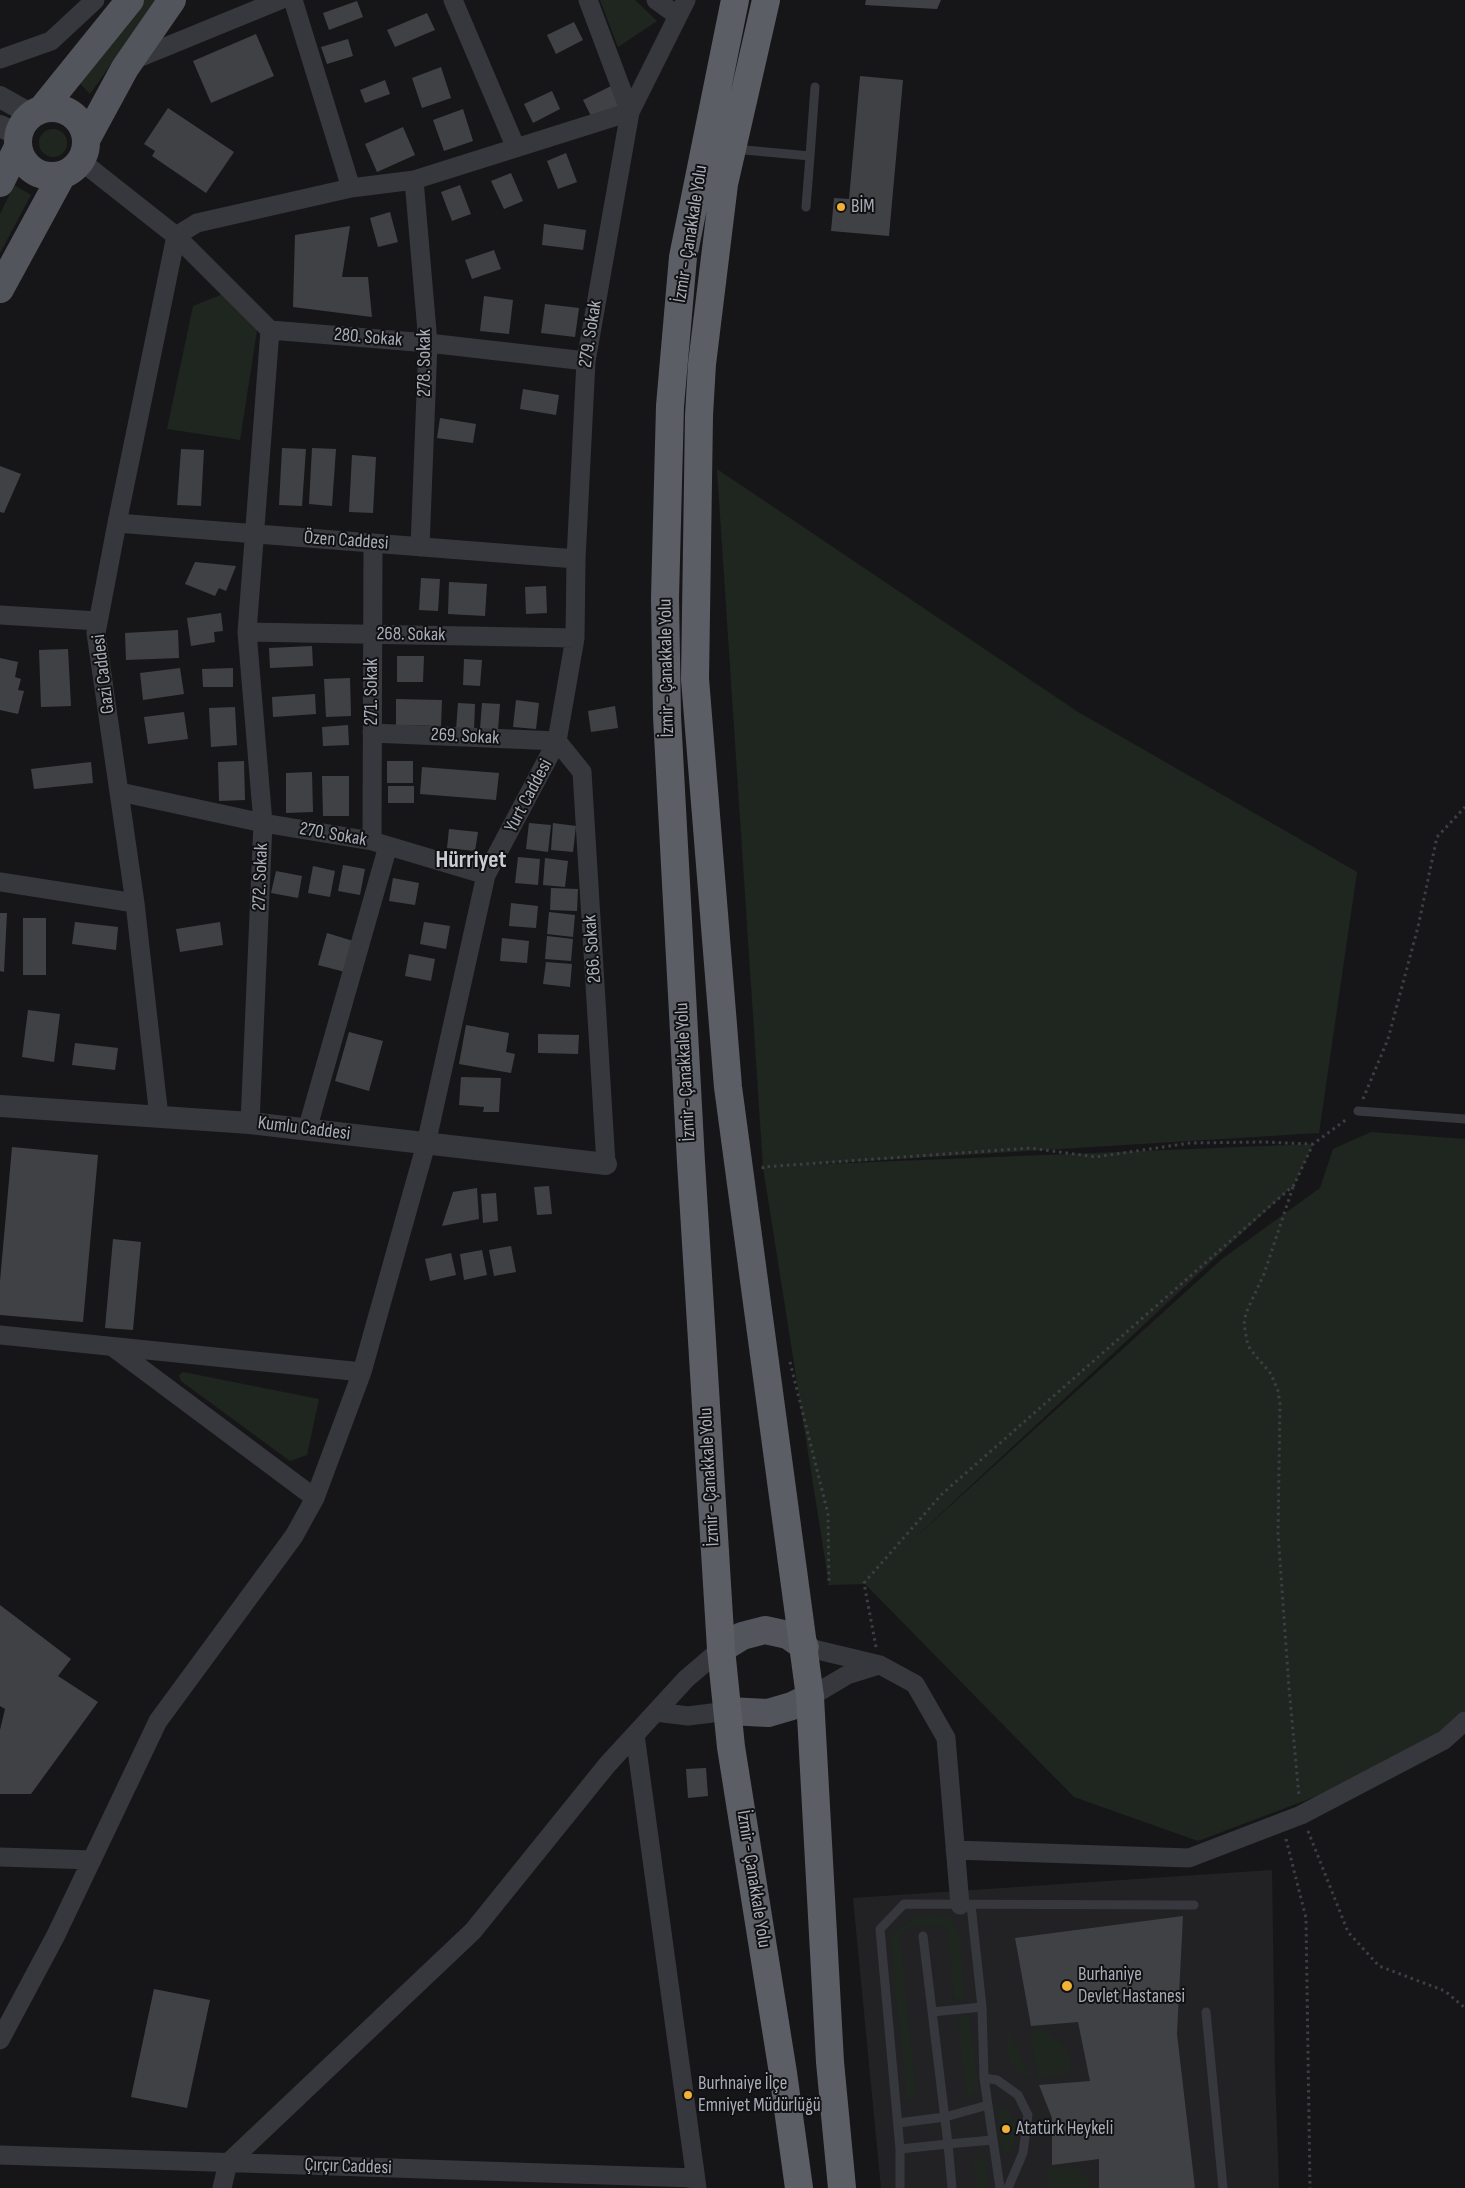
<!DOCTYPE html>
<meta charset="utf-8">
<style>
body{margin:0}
canvas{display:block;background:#161618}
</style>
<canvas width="1465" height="2188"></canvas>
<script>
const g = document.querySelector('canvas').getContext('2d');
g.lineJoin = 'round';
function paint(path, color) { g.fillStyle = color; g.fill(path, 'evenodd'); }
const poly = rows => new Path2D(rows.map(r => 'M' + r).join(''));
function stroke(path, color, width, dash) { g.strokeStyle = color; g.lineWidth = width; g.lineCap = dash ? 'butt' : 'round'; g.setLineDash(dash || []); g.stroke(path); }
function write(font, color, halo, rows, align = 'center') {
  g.font = font + ' "Sofia Sans Condensed",sans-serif'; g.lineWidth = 4; g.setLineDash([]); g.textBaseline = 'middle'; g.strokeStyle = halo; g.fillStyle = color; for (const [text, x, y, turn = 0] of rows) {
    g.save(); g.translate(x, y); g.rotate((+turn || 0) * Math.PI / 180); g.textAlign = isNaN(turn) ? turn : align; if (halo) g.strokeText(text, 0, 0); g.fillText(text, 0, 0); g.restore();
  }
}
paint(poly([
 [1272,1870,1275,2073,1279,2188,881,2188,853,1898]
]), '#222225');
paint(poly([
 [140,0,156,0,90,94,73,76],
 [600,0,635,0,657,21,618,47],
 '39 143a14 14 0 1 1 28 0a14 14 0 1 1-28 0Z',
 [14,185,31,195,0,253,0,214],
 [223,294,258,324,240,440,167,429,193,306],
 [717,469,1078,712,1357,872,1319,1133,801,1165,1313,1144,1294,1185,907,1545,1222,1259,1320,1188,1333,1149,1371,1132,1465,1139,1465,1718,1444,1740,1333,1790,1198,1841,1074,1797,865,1584,829,1585,763,1167],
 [183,1372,319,1399,307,1455,290,1461,181,1381,179,1375],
 [933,1914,951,1918,960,1935,965,1998,954,1999,947,1929,933,1925,912,1927,900,1936,917,2100,907,2101,890,1935,918,1916],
 [969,2014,979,2088,967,2099,957,2018],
 [1006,2026,1032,2080,1009,2064],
 [1044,2028,1066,2049,1072,2063,1070,2073,1038,2080,1030,2031],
 [1005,2107,1015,2121,1016,2141,1012,2150,1006,2153,1001,2151,997,2109],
 [986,2157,989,2188,977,2188,973,2159],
 [1070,2167,1080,2169,1090,2181,1091,2188,1046,2188,1047,2168]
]), '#1e261f');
paint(poly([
 [866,0,941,0,937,9,865,5],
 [357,1,363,17,329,30,323,13],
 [427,13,435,30,395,47,387,30],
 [574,22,583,40,556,54,547,35],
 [256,34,274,76,211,103,193,61],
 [348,39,353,56,327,64,321,47],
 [441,67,451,98,422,108,412,78],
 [860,76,903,80,889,236,831,231,834,198,849,199],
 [385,80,390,94,365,103,360,90],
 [611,86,620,105,592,118,583,100],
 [552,91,560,109,533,123,524,104],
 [168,108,234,152,206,193,152,156,155,151,144,144],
 [463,109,473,141,444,151,433,120],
 [403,127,415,155,377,172,365,144],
 [566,153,577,182,558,189,547,161],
 [511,173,523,201,504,209,491,181],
 [460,185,471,214,452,221,441,192],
 [390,212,398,242,378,247,370,218],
 [544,224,586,230,583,250,542,245],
 [350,226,342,277,368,277,372,317,293,307,295,235],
 [494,250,501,269,472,279,465,260],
 [484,296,513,300,509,334,480,331],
 [545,304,579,308,575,337,541,333],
 [523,389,559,395,556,415,520,409],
 [440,418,476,424,473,443,437,438],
 [282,448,306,449,302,506,279,505],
 [312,448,336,449,332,506,309,504],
 [181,449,204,450,201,506,177,505],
 [352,455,376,457,373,513,349,512],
 [0,466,21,474,4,513,0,512],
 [195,562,236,566,226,591,219,588,215,596,185,584],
 [421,578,440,579,438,611,419,610],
 [449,582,487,584,485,616,448,614],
 [546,586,547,613,526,614,525,587],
 [221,613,223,631,214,632,215,642,191,646,187,618],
 [178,630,179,658,126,660,125,633],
 [312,646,313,666,270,668,269,648],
 [68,649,71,706,41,707,39,650],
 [397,656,424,656,423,682,397,682],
 [0,658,18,662,15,677,21,679,18,690,24,691,18,714,0,710],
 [464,659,482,660,480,686,463,685],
 [180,668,184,694,143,700,140,673],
 [233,668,233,687,203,687,202,669],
 [350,678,351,716,326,717,324,679],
 [315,694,316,714,273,717,272,697],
 [396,699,442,700,441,726,396,725],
 [516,700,539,703,536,729,513,727],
 [458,703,475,704,474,730,456,730],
 [482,703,500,704,498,730,480,729],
 [615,706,618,728,591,732,588,711],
 [235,707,237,745,211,747,209,708],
 [184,712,188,739,148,744,144,717],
 [348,725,349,745,323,746,322,727],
 [244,761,245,800,219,801,218,762],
 [387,761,413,761,413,783,387,783],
 [91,762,93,783,34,789,31,769],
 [422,767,499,773,496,800,420,794],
 [312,772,313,812,286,813,286,773],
 [322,776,349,776,349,816,323,816],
 [388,786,414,786,414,803,388,803],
 [529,823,551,825,548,852,526,849],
 [553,823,576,826,573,852,551,850],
 [449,829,478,832,475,851,447,848],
 [518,857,540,859,538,885,515,883],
 [545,858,568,861,565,887,543,885],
 [343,865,365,869,360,895,338,891],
 [313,866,335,871,330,897,308,893],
 [276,871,302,876,298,898,271,893],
 [393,878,419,883,415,905,389,901],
 [551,888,578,889,577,911,550,910],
 [511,903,538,906,536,928,509,926],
 [549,912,575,915,573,937,547,934],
 [0,913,7,913,4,972,0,971],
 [23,918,46,918,46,975,23,975],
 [75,922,118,927,116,950,72,944],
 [220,922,223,945,180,952,176,929],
 [424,922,450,926,446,949,420,944],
 [327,933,353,941,345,972,318,965],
 [547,936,573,939,571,961,545,959],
 [502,938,529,941,527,963,500,961],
 [409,954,435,959,431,981,405,976],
 [546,962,572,964,570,987,543,984],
 [28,1010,60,1014,54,1062,22,1057],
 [466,1025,509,1033,506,1052,515,1054,511,1073,459,1064],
 [349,1032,383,1041,369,1091,335,1081],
 [538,1034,579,1035,578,1054,538,1053],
 [75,1043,118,1048,115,1070,72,1065],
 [461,1077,501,1078,499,1112,483,1112,484,1107,459,1105],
 [12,1147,98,1155,83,1322,0,1315,0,1281],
 [549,1186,552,1214,537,1215,534,1187],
 [477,1188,479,1219,442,1226,453,1192],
 [496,1193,498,1221,483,1223,481,1194],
 [113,1239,141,1242,133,1330,105,1328],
 [511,1246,516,1272,494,1276,489,1250],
 [482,1250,487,1275,464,1280,460,1254],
 [451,1253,456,1275,430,1281,425,1259],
 [0,1605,71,1659,58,1676,98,1702,31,1794,0,1794,0,1730,5,1709,0,1706],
 [706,1768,708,1796,688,1798,686,1769],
 [1183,1916,1177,2034,1195,2188,1099,2188,1099,2159,1052,2165,1052,2118,1039,2085,1090,2081,1078,2022,1031,2026,1015,1938],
 [154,1989,210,2000,187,2108,131,2097]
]), '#404145');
stroke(poly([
 [1363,1099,1388,1039,1418,927,1437,837,1465,807],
 [763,1169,763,1167,1030,1148,1096,1157,1190,1143,1263,1142,1313,1144],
 [1293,1187,1264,1274,1246,1313,1244,1324,1247,1341,1250,1349,1271,1374,1278,1391,1280,1404,1278,1533,1289,1688,1299,1796],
 [790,1362,828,1514,829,1585],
 [876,1647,864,1583,942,1494,1294,1185,1313,1144,1347,1119],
 [1308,1831,1348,1932,1379,1966,1445,1991,1465,2008],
 [1286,1839,1306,1918,1310,2188]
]), '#3d3f44', 3, [2.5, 4]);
stroke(poly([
 [734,149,810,156,815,87],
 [806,207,810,156],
 [1358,1111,1465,1119],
 [971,1905,982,2007,984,2078,1000,2188],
 [923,1936,948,2144,993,2140],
 [932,2012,982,2007],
 [1206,2012,1223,2188],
 [984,2078,997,2080,1018,2095,1028,2115,1023,2153,1008,2188],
 [898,2123,945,2117,988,2105],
 [900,2149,948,2144,952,2188],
 [900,2188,900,2149,880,1929,904,1904,1194,1905]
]), '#37383d', 9);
stroke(poly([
 [293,0,351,188],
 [453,0,516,148],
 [588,0,630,112],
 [656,0,678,16],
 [0,59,51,41,95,0],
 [131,61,280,0],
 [81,161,176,236,270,330,247,632,263,823,250,1123],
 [414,180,428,343,420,547],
 [176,236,197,223,351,188,414,180,630,112],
 [270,330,428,343,586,361],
 [117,523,576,559],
 [0,615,98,621],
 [247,632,575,638],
 [372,733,557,741,582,772,606,1164],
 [120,792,263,823,372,841,486,875],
 [372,841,373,543],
 [0,882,135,903],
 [159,1117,135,903,96,633,117,523,176,236],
 [307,1130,388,846],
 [0,1335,362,1372],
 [114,1348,315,1498],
 [805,1647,880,1665,915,1684,946,1738,960,1905],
 [810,1697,847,1675,879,1665],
 [656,1712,688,1716,728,1711],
 [635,1735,697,2188],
 [955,1850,1189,1858,1301,1815,1444,1740,1465,1721],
 [0,1857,92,1860],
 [0,2040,56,1935,158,1721,294,1536,315,1498,362,1372,426,1144,486,875,557,741,575,638,576,559,586,361,630,112,686,0],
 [0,2155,695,2178],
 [222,2188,228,2163,473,1931,607,1765,686,1679,721,1649]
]), '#37383d', 19);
stroke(poly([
 [0,97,32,115],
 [0,126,19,135],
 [0,1106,250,1123,606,1164]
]), '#37383d', 22);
stroke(poly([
 '18 142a34 34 0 1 1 68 0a34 34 0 1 1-68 0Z',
 [42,109,130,0],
 [87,138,125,68,172,0],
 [0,183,18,147],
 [0,289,62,175],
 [721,1649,742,1636,765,1630,788,1635,805,1647],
 [728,1711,768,1713,792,1706,810,1697]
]), '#53555c', 28);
stroke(poly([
 [735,0,683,257,670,406,665,598,667,716,691,1162,721,1649,731,1747,783,2073,799,2188],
 [766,0,724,184,702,364,699,415,695,679,728,1087,810,1697,830,2062,842,2188]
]), '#5b5e65', 28);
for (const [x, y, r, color] of [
 [841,207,5,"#f2b134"],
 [1067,1986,6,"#f2b134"],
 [688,2095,5,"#f2b134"],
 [1006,2129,5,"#f2b134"]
]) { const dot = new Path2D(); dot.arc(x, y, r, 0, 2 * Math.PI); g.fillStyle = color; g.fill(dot); stroke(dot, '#111113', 2); }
write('19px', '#a8adb8', '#111113', [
 ["BİM",851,207],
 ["Burhaniye",1078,1975],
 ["Devlet Hastanesi",1078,1997],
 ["Burhnaiye İlçe",698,2084],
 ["Emniyet Müdürlüğü",698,2106],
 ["Atatürk Heykeli",1016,2129]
], 'left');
write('19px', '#a8adb8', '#111113', [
 ["İzmir - Çanakkale Yolu",691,234,-81],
 ["279. Sokak",591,334,-81],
 ["280. Sokak",368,338,5],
 ["278. Sokak",425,363,-90],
 ["Özen Caddesi",346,541,4],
 ["268. Sokak",411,635,1],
 ["İzmir - Çanakkale Yolu",667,668,-91],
 ["Gazi Caddesi",104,674,-97],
 ["271. Sokak",372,692,-90],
 ["269. Sokak",465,737,3],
 ["Yurt Caddesi",529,796,-62],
 ["270. Sokak",333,835,10],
 ["272. Sokak",261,877,-88],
 ["266. Sokak",593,949,-94],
 ["İzmir - Çanakkale Yolu",686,1072,-93],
 ["Kumlu Caddesi",304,1129,7],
 ["İzmir - Çanakkale Yolu",710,1477,-93],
 ["İzmir - Çanakkale Yolu",753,1879,81],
 ["Çırçır Caddesi",348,2167,2]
]);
write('bold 24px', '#c9ccd4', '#111113', [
 ["Hürriyet",471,861]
]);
</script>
